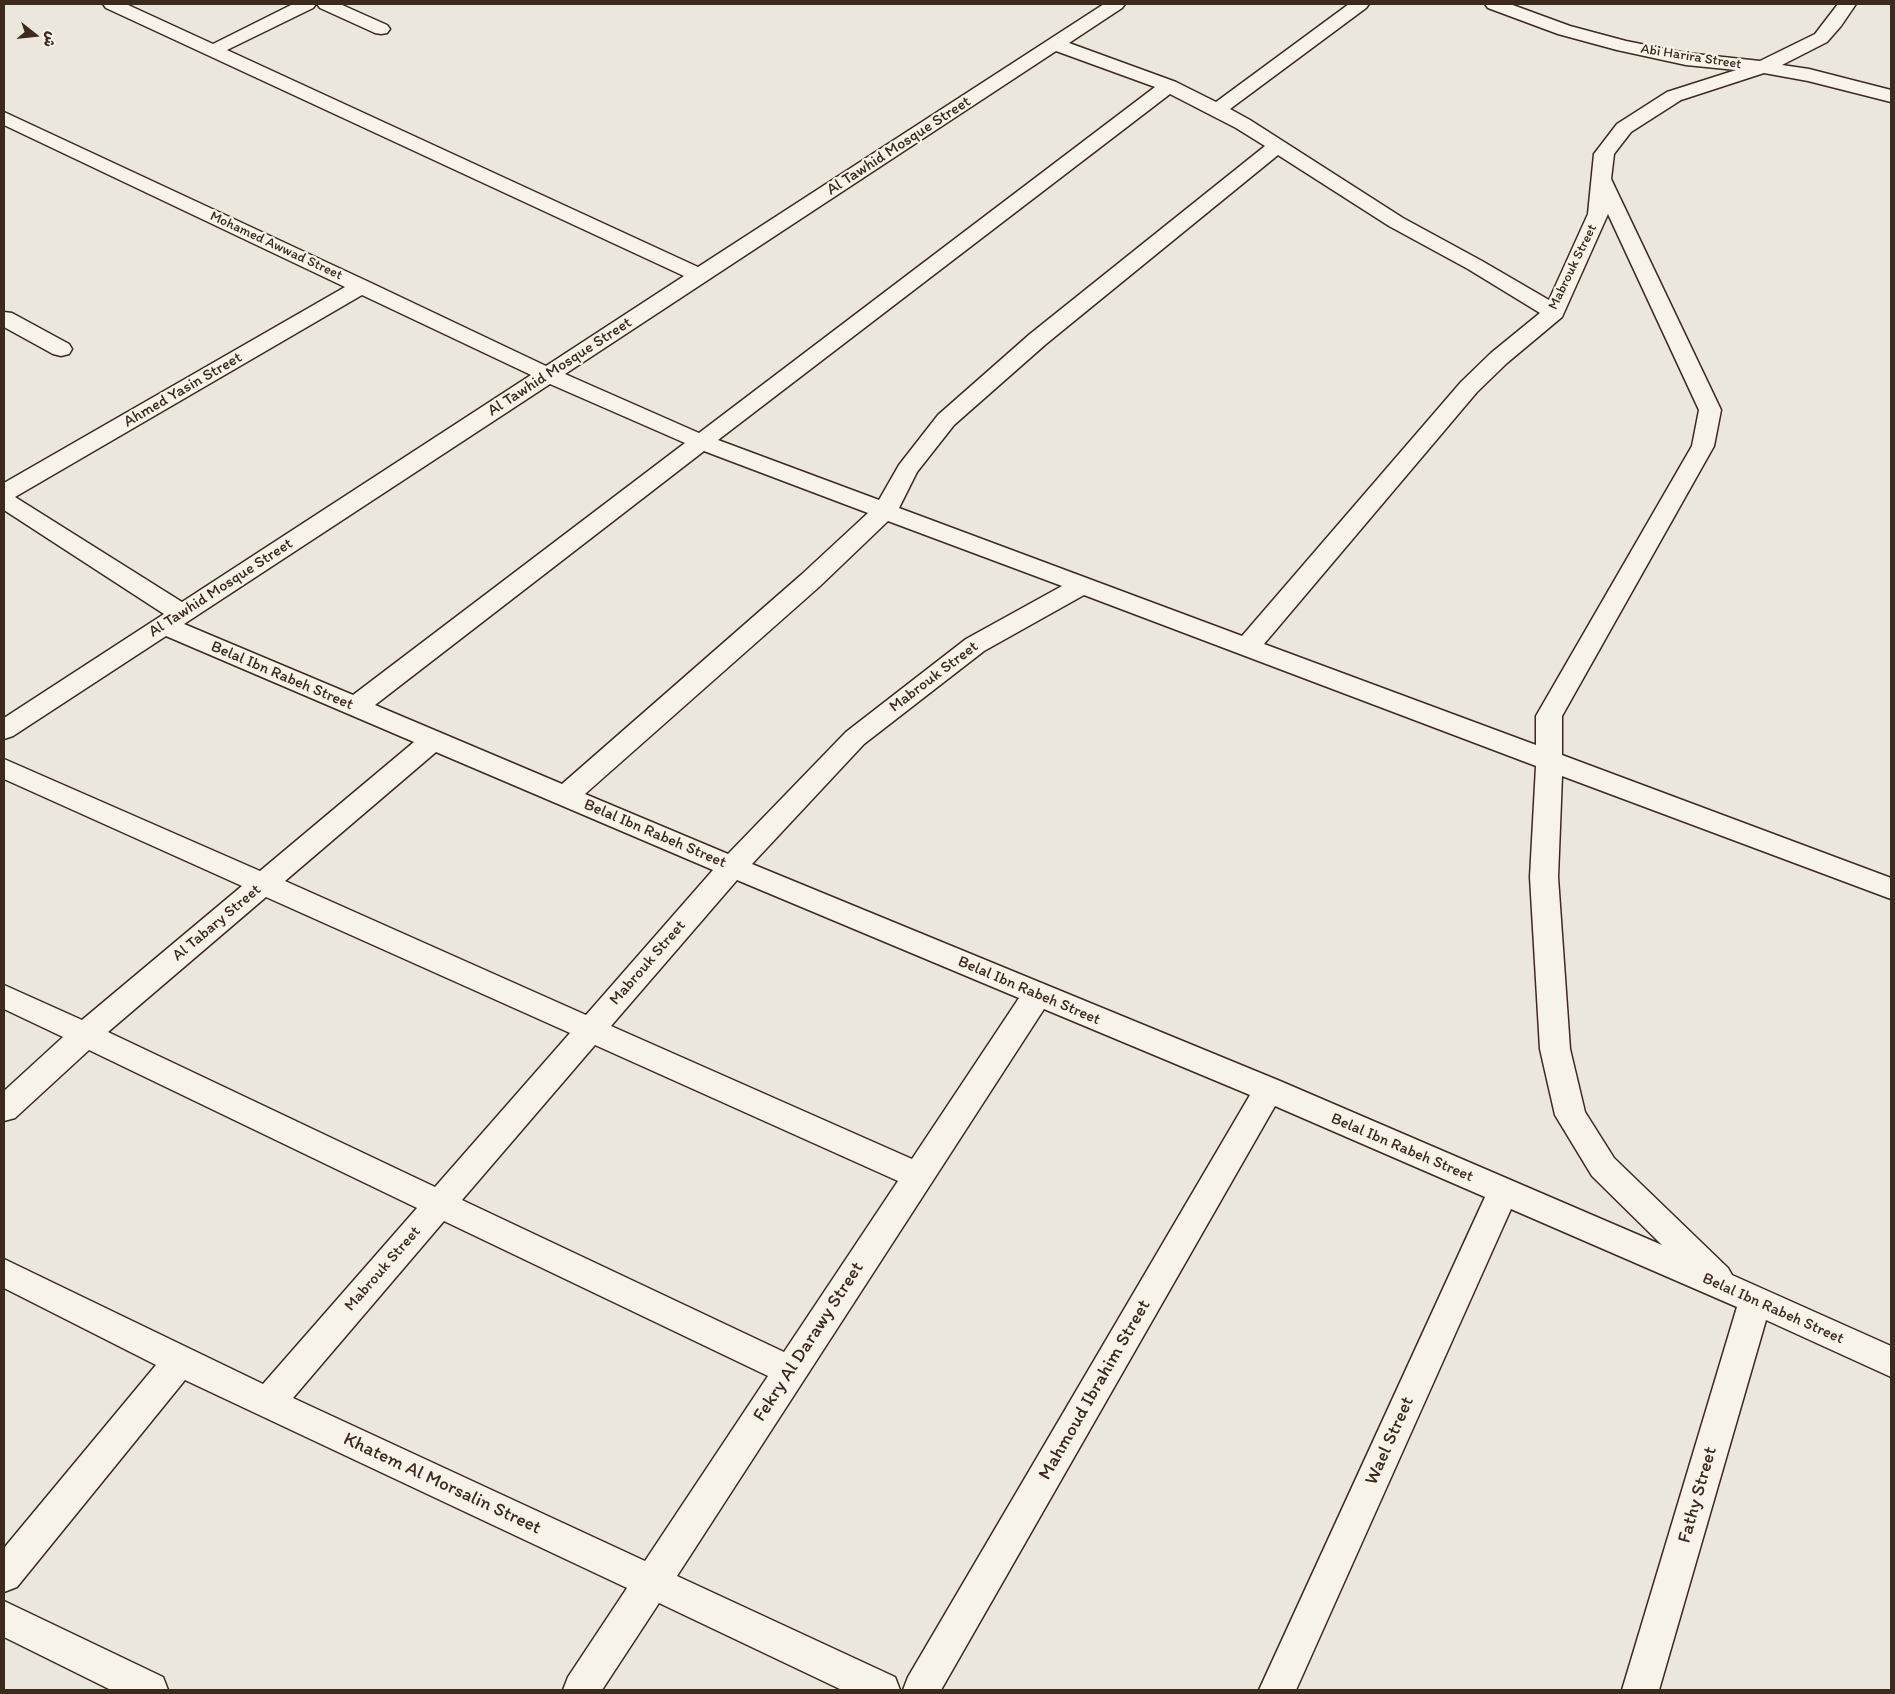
<!DOCTYPE html>
<meta charset="utf-8">
<style>
body{margin:0}
#map{position:relative;width:1895px;height:1694px;overflow:hidden;background:#ece7dc;font-family:Itim,"Playpen Sans Arabic",sans-serif}
canvas{display:block}
.frame{position:absolute;inset:0;border:5px solid #3b2a1e;pointer-events:none}
.north{position:absolute;left:10px;top:10px;width:50px;height:50px;-webkit-text-stroke:4px #f7f3e8;paint-order:stroke;rotate:106deg;font-size:14px;font-weight:700;line-height:20px;text-align:center;color:#3b2a1e}
.north::after{content:'';display:block;margin:auto;width:18px;height:22px;background:#3b2a1e;clip-path:polygon(50% 0,100% 100%,50% 72%,0 100%)}
</style>
<div id="map">
<canvas width="1895" height="1694"></canvas>
<div class="frame"></div>
<div class="north">ش</div>
</div>
<script>
const g = document.querySelector('canvas').getContext('2d');
g.lineJoin = 'round';
const poly = rows => new Path2D(rows.map(r => 'M' + r).join(''));
function stroke(path, color, width, dash) { g.strokeStyle = color; g.lineWidth = width; g.lineCap = dash ? 'butt' : 'round'; g.setLineDash(dash || []); g.stroke(path); }
function paint(path, color) { g.fillStyle = color; g.fill(path, 'evenodd'); }
function write(font, color, halo, rows, align = 'center') {
  g.font = font + ' Itim,sans-serif'; g.lineWidth = 4.5; g.setLineDash([]); g.textBaseline = 'middle'; g.strokeStyle = halo; g.fillStyle = color; for (const [text, x, y, turn = 0] of rows) {
    g.save(); g.translate(x, y); g.rotate((+turn || 0) * Math.PI / 180); g.textAlign = isNaN(turn) ? turn : align; if (halo) g.strokeText(text, 0, 0); g.fillText(text, 0, 0); g.restore();
  }
}
const minor = poly([
 [103,4,126,4,213,44,293,4,316,4,313,8,227,50,698,267,1104,4,1125,4,1122,8,1069,43,1176,82,1216,102,1349,4,1369,4,1366,8,1230,109,1250,120,1403,218,1482,261,1549,300,1588,214,1594,154,1617,124,1667,92,1736,70,1686,65,1617,50,1558,34,1488,8,1485,4,1510,4,1570,26,1626,41,1686,53,1760,61,1815,34,1838,4,1856,4,1841,26,1827,42,1782,65,1809,69,1891,90,1891,102,1808,81,1764,73,1681,100,1631,132,1614,154,1611,179,1721,410,1714,446,1562,716,1562,755,1891,878,1891,899,1562,776,1558,877,1570,1049,1585,1112,1614,1158,1728,1268,1732,1275,1891,1346,1891,1377,1766,1320,1659,1690,1622,1690,1737,1307,1511,1209,1296,1690,1259,1690,1485,1197,1275,1106,941,1690,903,1690,908,1677,1250,1095,1044,1009,677,1576,895,1677,900,1690,842,1690,659,1603,602,1690,563,1690,568,1677,627,1588,185,1380,17,1587,4,1592,4,1548,156,1365,4,1288,4,1259,263,1384,417,1208,89,1050,15,1118,4,1121,4,1091,63,1037,4,1009,4,985,82,1020,242,886,4,779,4,759,260,871,414,742,166,636,13,736,4,739,4,718,164,614,4,510,4,483,345,287,4,125,4,112,369,282,546,366,684,276,106,8,103,4],
 [1056,51,1155,87,699,433,565,374,1056,51],
 [1170,94,1236,128,1265,146,1030,334,938,415,899,465,879,500,718,440,1170,94],
 [1278,155,1389,226,1468,269,1540,313,1491,353,1461,382,1242,636,899,508,917,472,954,425,1046,344,1278,155],
 [1608,214,1699,410,1692,446,1536,716,1536,745,1264,644,1477,392,1507,363,1562,317,1608,214],
 [362,295,531,375,182,602,15,497,362,295],
 [550,384,685,443,353,695,184,624,550,384],
 [704,451,868,513,801,575,562,784,375,705,704,451],
 [888,521,1062,586,966,639,846,732,728,854,585,794,819,587,888,521],
 [1084,595,1536,766,1530,877,1540,1049,1555,1115,1592,1176,1662,1245,1280,1081,752,864,864,744,984,651,1084,595],
 [436,752,713,870,586,1015,285,881,436,752],
 [737,880,1019,998,912,1159,611,1026,737,880],
 [266,897,570,1033,435,1187,108,1032,266,897],
 [595,1045,898,1181,784,1352,462,1200,595,1045],
 [444,1221,768,1376,645,1561,293,1398,444,1221],
 [317,4,340,4,387,25,390,29,387,33,381,34,375,33,320,8,317,4],
 [4,312,12,313,69,344,72,349,69,354,61,356,53,354,4,327,4,312],
 [4,1601,163,1677,168,1690,111,1690,4,1637,4,1601]
]);
stroke(minor, '#3b2a1e', 3);
paint(minor, '#f7f3e8');
write('14px', '#3b2a1e', '#f7f3e8', [
 ["Abi Harira Street",1691,57,9],
 ["Mohamed Awwad Street",276,246,25],
 ["Mabrouk Street",1573,267,-64]
]);
write('16px', '#3b2a1e', '#f7f3e8', [
 ["Al Tawhid Mosque Street",899,146,-33],
 ["Al Tawhid Mosque Street",560,367,-33],
 ["Ahmed Yasin Street",183,390,-30],
 ["Al Tawhid Mosque Street",221,588,-33],
 ["Belal Ibn Rabeh Street",282,676,23],
 ["Mabrouk Street",934,677,-37],
 ["Belal Ibn Rabeh Street",655,834,23],
 ["Al Tabary Street",217,923,-40],
 ["Mabrouk Street",648,963,-49],
 ["Belal Ibn Rabeh Street",1029,991,23],
 ["Belal Ibn Rabeh Street",1402,1148,23],
 ["Mabrouk Street",383,1269,-49],
 ["Belal Ibn Rabeh Street",1773,1309,24]
]);
write('19px', '#3b2a1e', '#f7f3e8', [
 ["Fekry Al Darawy Street",809,1342,-57],
 ["Mahmoud Ibrahim Street",1095,1390,-60],
 ["Wael Street",1390,1441,-66],
 ["Khatem Al Morsalin Street",442,1484,25],
 ["Fathy Street",1698,1495,-74]
]);
</script>
